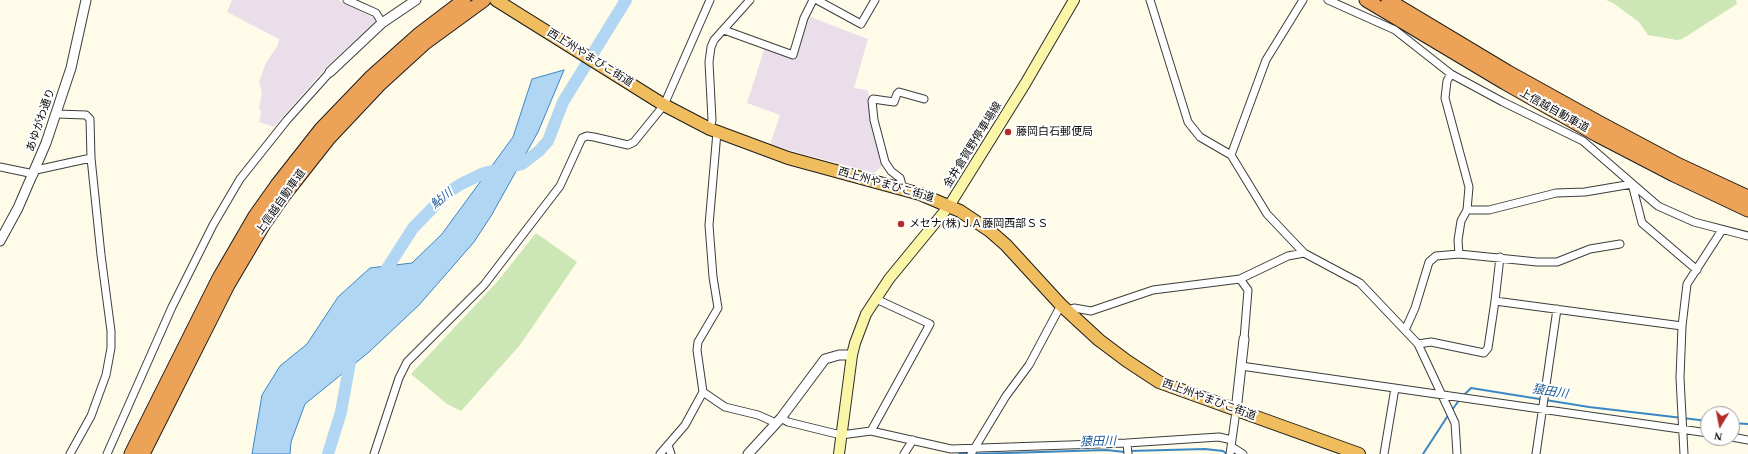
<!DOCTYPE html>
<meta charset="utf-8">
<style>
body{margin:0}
#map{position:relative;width:1748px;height:454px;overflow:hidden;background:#fefbe9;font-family:"Times New Roman",serif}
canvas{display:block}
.north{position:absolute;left:1700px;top:406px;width:40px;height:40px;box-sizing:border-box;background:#fff;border:1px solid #9d9d9d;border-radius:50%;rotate:190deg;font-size:11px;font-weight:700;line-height:16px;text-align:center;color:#0a0a0a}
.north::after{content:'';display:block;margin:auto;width:14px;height:18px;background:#b22b2a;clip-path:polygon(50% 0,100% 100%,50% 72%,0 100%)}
</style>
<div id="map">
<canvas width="1748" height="454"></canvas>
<div class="north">N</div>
</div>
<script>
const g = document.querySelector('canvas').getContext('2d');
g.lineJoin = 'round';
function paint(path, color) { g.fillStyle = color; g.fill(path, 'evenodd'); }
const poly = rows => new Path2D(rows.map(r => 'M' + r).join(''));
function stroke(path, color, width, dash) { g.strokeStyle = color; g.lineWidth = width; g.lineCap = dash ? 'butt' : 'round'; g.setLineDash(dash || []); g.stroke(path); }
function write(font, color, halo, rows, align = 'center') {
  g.font = font + ' "Times New Roman","Noto Sans JP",serif'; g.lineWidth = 4; g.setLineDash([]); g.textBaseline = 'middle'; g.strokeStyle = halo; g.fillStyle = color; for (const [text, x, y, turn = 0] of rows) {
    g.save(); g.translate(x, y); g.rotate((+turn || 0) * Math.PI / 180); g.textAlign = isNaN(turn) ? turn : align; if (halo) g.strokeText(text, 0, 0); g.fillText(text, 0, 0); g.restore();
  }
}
paint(poly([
 [232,0,338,0,374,18,375,22,329,64,274,127,259,122,261,113,259,107,262,93,259,82,266,63,278,45,279,39,227,12],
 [808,16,868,39,854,88,867,90,870,98,871,121,882,166,874,173,770,145,780,115,747,103,765,47,795,58]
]), '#e9dee9');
paint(poly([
 [1606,0,1736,0,1737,4,1682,39,1677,40,1648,35,1639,22,1613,3],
 [536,233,577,262,520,345,461,411,447,404,411,374,497,282]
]), '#cce6b5');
const water = poly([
 [564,70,538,132,491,216,474,242,419,305,369,352,305,404,291,442,290,454,252,454,262,395,280,366,307,344,338,297,370,268,412,263,442,234,513,137,532,79,564,70]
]);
paint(water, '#b0d6f3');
stroke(water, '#3b87c6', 1);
stroke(poly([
 [1463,396,1471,388,1589,407,1708,421],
 [1452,410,1460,399],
 [1732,423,1748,424],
 [1129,451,1205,449,1223,451,1227,454],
 [959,454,968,454],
 [974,454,1106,450,1125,452],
 [1423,454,1449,414]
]), '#3b87c6', 2);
stroke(poly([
 [381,278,413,228,447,193,461,184,484,173,522,164,539,151,548,141,563,102,626,0],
 [328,454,341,412,352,351]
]), '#b0d6f3', 12);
const minor = poly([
 [347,0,376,13,382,23],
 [817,0,861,24,875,0],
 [1150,0,1188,122,1200,137,1231,155,1267,214,1304,253,1360,283,1418,344,1455,423,1457,454],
 [1328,0,1395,30,1451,74,1503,102,1583,141,1658,206,1694,222,1748,236],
 [724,30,793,55,804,18,813,0],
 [57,114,86,115,90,119,91,158,101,255,111,331,111,348,106,375,91,416,70,454],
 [710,129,712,120,709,62,711,47,714,40,750,0],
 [1231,155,1266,60,1303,0],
 [0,167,34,174],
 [36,170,91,158],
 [1632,184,1642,223,1697,270],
 [903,189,900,178,891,171,885,162,874,120,872,101,873,99,894,102,897,94,899,92,924,99],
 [1467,210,1489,210,1556,193,1585,192,1632,184],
 [1459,254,1537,262,1557,262,1590,249,1620,244],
 [1240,279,1248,290,1244,339],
 [1495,301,1500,257],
 [1067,310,1074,308,1091,311,1153,290,1240,279,1288,256,1304,253],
 [1406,328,1415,308,1429,262,1436,256,1459,254,1458,240,1461,221,1467,210,1469,187,1445,98,1447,81,1451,74],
 [1418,344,1431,342,1484,353,1488,348,1495,301,1682,326],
 [1241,366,1708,433],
 [703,392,725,407,758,415,776,423],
 [781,418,788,422,841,435,871,431,951,449,1127,443,1219,437,1232,440],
 [871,431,930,324,876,299],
 [1732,437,1748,440],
 [1127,443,1128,454],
 [668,445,671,454],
 [1232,447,1243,454],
 [107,454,172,307,213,225,240,179,287,120,330,72],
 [374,454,399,378,407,362,484,285,560,186,582,138,587,136,594,137,628,145,634,142,664,105,710,0],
 [660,454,685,425,703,392,697,350,698,342,718,308,713,277,709,225,717,132],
 [904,454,913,440],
 [971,454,1006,396,1029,365,1061,305],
 [1230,454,1236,411],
 [1384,454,1395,388],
 [1536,454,1557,309],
 [1684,454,1680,378,1682,326,1687,284,1722,230]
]);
const tertiary = poly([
 [330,72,382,23,416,0],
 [0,241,18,208,46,143,71,68,86,0],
 [1236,411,1244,339],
 [748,454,781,418,825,359,839,355,852,355]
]);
const secondary = poly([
 [839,454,852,355,855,343,866,314,889,279,949,206,1025,84,1074,0]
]);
const trunk = poly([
 [496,0,664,105,710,129,788,158,920,194,960,211,990,231,1006,245,1061,305,1099,340,1127,361,1159,382,1359,454]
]);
const motorway = poly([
 [1366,0,1505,83,1597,135,1674,175,1748,210],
 [1388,0,1508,72,1600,123,1679,165,1748,197],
 [131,454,219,278,255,216,277,185,321,129,372,76,418,35,464,0],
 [143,454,228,285,264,224,285,194,329,138,379,85,425,43,484,0]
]);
stroke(minor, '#3d3d3d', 9);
stroke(tertiary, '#3d3d3d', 11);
stroke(secondary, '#2c2c2c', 12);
stroke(trunk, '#1b1b1b', 14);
stroke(motorway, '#1b1b1b', 15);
stroke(minor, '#fff', 7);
stroke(tertiary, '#fff', 9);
stroke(secondary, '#fbf6a7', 10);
stroke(trunk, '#f0bd5e', 12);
stroke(motorway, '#eda357', 13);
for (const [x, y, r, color] of [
 [1008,132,4,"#b22b2a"],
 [901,224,4,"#b22b2a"]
]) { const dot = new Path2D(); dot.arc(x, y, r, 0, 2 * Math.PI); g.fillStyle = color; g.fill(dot); stroke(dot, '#fff', 1.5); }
write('11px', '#0a0a0a', '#fff', [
 ["西上州やまびこ街道",590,58,32],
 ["上信越自動車道",1554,111,29],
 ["あゆがわ通り",41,120,-71],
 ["金井倉賀野停車場線",973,145,-58],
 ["西上州やまびこ街道",886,185,16],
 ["上信越自動車道",281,202,-55],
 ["西上州やまびこ街道",1209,400,20]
]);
write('11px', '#0a0a0a', '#fff', [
 ["藤岡白石郵便局",1016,132],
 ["メセナ(株)ＪＡ藤岡西部ＳＳ",909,224]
], 'left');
write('italic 12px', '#1b5995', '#fff', [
 ["鮎川",442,199,-39],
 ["猿田川",1550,392,9],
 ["猿田川",1098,442,-1]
]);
</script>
